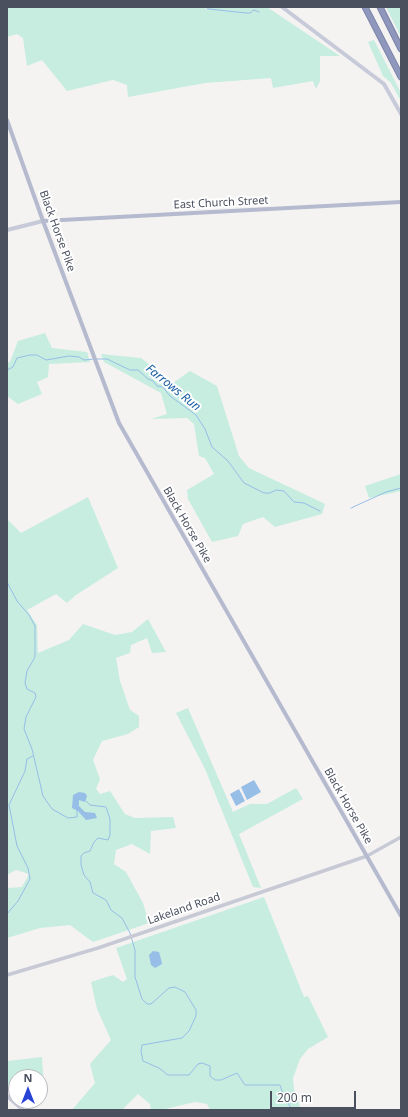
<!DOCTYPE html>
<style>
body{margin:0}
#map{position:relative;width:408px;height:1117px;overflow:hidden;background:#f4f3f2;font-family:"Noto Sans",sans-serif}
canvas{display:block}
.frame{position:absolute;inset:0;border:8px solid #4b505e;pointer-events:none}
.north{position:absolute;left:8px;top:1069px;width:40px;height:40px;box-sizing:border-box;background:#fff;border:1px solid #b7b9bf;border-radius:50%;rotate:0deg;font-size:11px;font-weight:700;line-height:16px;text-align:center;color:#4b505e}
.north::after{content:'';display:block;margin:auto;width:14px;height:18px;background:#2a43d7;clip-path:polygon(50% 0,100% 100%,50% 72%,0 100%)}
.scale{position:absolute;left:270px;top:1091px;width:86px;height:18px;box-sizing:border-box;border:2px solid #4b505e;border-top:0;padding-left:5px;font-size:12px;line-height:14px;white-space:nowrap;color:#4b505e;-webkit-text-stroke:3px #fff;paint-order:stroke}
</style>
<div id="map">
<canvas width="408" height="1117"></canvas>
<div class="frame"></div>
<div class="north">N</div>
<div class="scale">200 m</div>
</div>
<script>
const g = document.querySelector('canvas').getContext('2d');
g.lineJoin = 'round';
function paint(path, color) { g.fillStyle = color; g.fill(path, 'evenodd'); }
const poly = rows => new Path2D(rows.map(r => 'M' + r).join(''));
function stroke(path, color, width, dash) { g.strokeStyle = color; g.lineWidth = width; g.lineCap = dash ? 'butt' : 'round'; g.setLineDash(dash || []); g.stroke(path); }
function write(font, color, halo, rows, align = 'center') {
  g.font = font + ' "Noto Sans",sans-serif'; g.lineWidth = 4; g.setLineDash([]); g.textBaseline = 'middle'; g.strokeStyle = halo; g.fillStyle = color; for (const [text, x, y, turn = 0] of rows) {
    g.save(); g.translate(x, y); g.rotate((+turn || 0) * Math.PI / 180); g.textAlign = isNaN(turn) ? turn : align; if (halo) g.strokeText(text, 0, 0); g.fillText(text, 0, 0); g.restore();
  }
}
paint(poly([
 [7,7,202,7,206,9,214,7,267,7,340,56,320,56,320,81,316,89,313,81,273,88,271,78,205,83,128,97,127,85,113,80,67,91,42,60,27,66,23,38,17,34,7,37],
 [386,7,401,7,401,37],
 [374,40,401,93,401,101,391,83,383,76,368,42],
 [45,333,52,348,87,352,90,362,49,364,48,377,37,382,42,394,18,404,7,396,7,363,10,362,18,341],
 [101,354,141,358,173,383,190,371,217,386,239,456,249,468,325,504,322,514,275,527,263,517,243,524,238,536,212,542,188,499,187,490,214,474,205,458,199,456,194,424,187,418,151,419,167,414,161,393,104,362],
 [401,474,401,491,369,498,365,486],
 [88,497,118,568,76,595,67,603,56,594,27,610,37,625,38,653,69,640,83,624,115,635,132,632,148,619,166,652,152,653,147,638,131,645,130,653,116,658,120,681,130,710,139,716,139,727,128,734,102,741,93,760,100,779,96,789,100,794,110,791,125,814,135,818,173,817,176,828,151,831,150,854,132,844,116,850,114,864,126,872,143,903,149,923,93,942,70,925,40,928,7,938,7,888,22,887,29,874,16,870,7,875,7,519,21,533],
 [188,708,233,812,250,804,267,804,296,788,303,799,239,834,261,888,253,887,205,769,176,713],
 [264,897,304,997,308,996,328,1037,308,1049,300,1059,293,1078,294,1089,301,1110,210,1110,207,1104,195,1102,161,1110,151,1110,150,1104,138,1094,122,1110,72,1110,95,1083,90,1064,111,1040,97,1009,91,982,113,975,123,982,127,979,116,948],
 [42,1057,44,1087,40,1087,40,1077,16,1077,16,1093,7,1087,8,1061]
]), '#c6ede0');
paint(poly([
 [254,780,261,792,247,800,241,787],
 [239,789,245,801,236,806,230,794],
 [79,792,85,793,87,796,85,802,79,800,79,806,85,812,95,813,97,818,86,820,78,811,72,808,73,795],
 [153,951,159,952,161,959,162,964,155,968,151,965,149,955]
]), '#97bee6');
stroke(poly([
 [184,7,189,7],
 [205,7,209,9,246,13,250,13,254,10,259,12],
 [97,359,107,359,130,370,138,370,148,379,153,381,157,386,163,387,170,396,196,415,205,429,212,447,228,461,244,483,264,493,270,493,276,490,284,491,294,502,304,503,320,511],
 [7,370,13,367,17,358,30,355,37,355,46,360,69,356,79,357,84,360,94,359],
 [351,508,386,492,401,488],
 [7,582,17,601,29,615,35,626,35,657,27,671,25,683,27,689,35,693,36,697,26,717,24,729,32,749,43,796,52,809,68,818,77,817,77,809],
 [86,801,90,805,106,807,110,819,110,835,108,840,98,838,94,842,90,851,84,853,81,856,81,865,84,875,90,882,93,893,106,900,111,910,122,918,130,933,135,950,135,977,142,999,147,1004,151,1004,169,988,175,987,185,992,196,1010,196,1016,189,1031,182,1038,142,1045,141,1051,143,1061,159,1068,168,1075,189,1075,198,1064,202,1063,210,1066,210,1076,215,1080,221,1080,237,1073,245,1085,280,1085,282,1091,280,1101,288,1103,292,1110],
 [7,914,18,901,30,879,28,868,17,846,9,805,25,771,27,759,33,756]
]), '#97bee6', 1);
const motorway = poly([
 [365,7,401,77],
 [380,7,401,49]
]);
stroke(motorway, '#7a82a8', 7);
stroke(poly([
 [7,975,98,948,367,856,401,837]
]), '#c7cad5', 3.5);
stroke(poly([
 [282,7,384,84,401,114],
 [7,230,43,221],
 [7,1096,23,1110]
]), '#c7cad9', 4);
stroke(poly([
 [7,120,43,221,119,423,401,916],
 [43,221,401,202]
]), '#b5bace', 4);
stroke(motorway, '#8f97bc', 5);
write('11px', '#4b505e', '#fff', [
 ["East Church Street",221,203,-3],
 ["Black Horse Pike",57,231,70],
 ["Black Horse Pike",187,525,60],
 ["Black Horse Pike",348,806,60],
 ["Lakeland Road",184,909,-19]
]);
write('italic 12px', '#195ea4', '#fff', [
 ["Farrows Run",173,388,39]
]);
</script>
